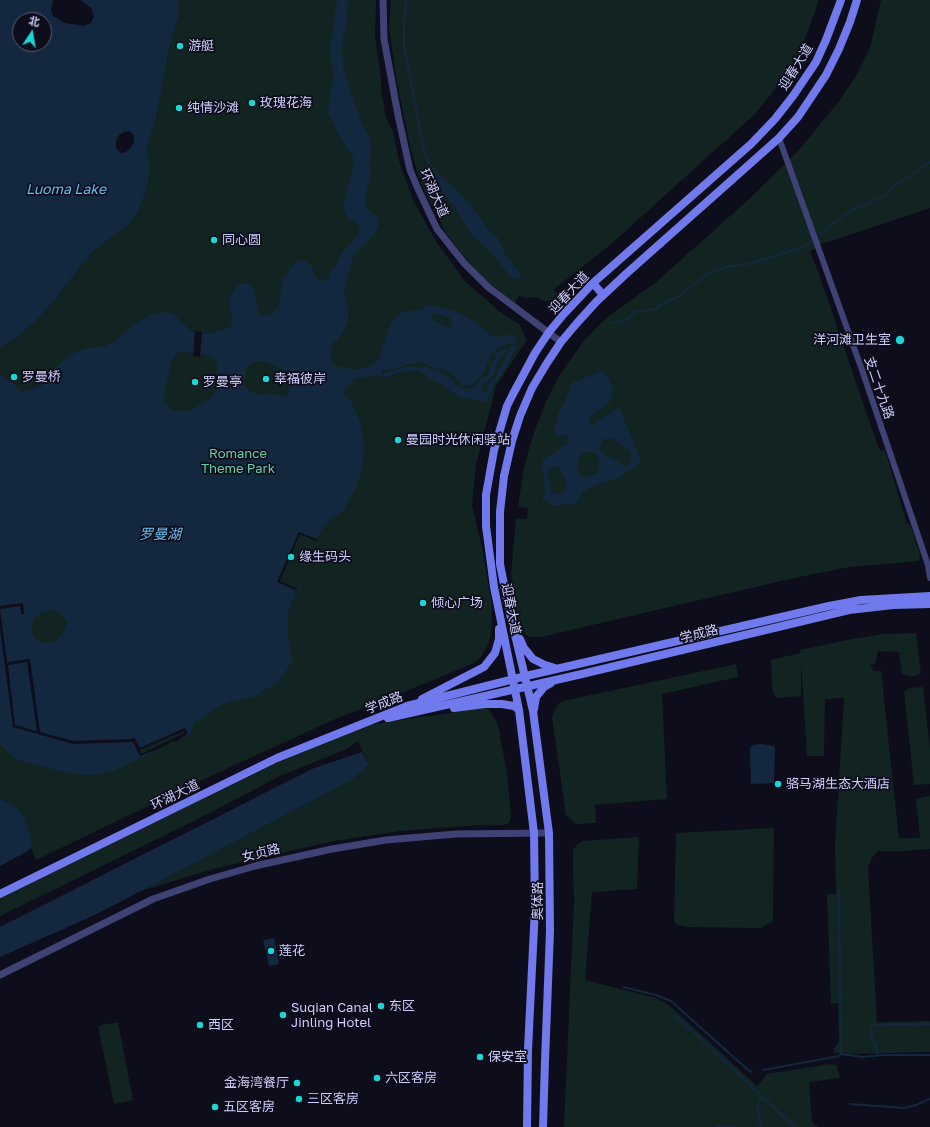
<!DOCTYPE html>
<meta charset="utf-8">
<style>
body{margin:0}
#map{position:relative;width:930px;height:1127px;overflow:hidden;background:#0e0d1b;font-family:"Golos Text","Noto Sans SC",sans-serif}
canvas{display:block}
.north{position:absolute;left:12px;top:12px;width:40px;height:40px;box-sizing:border-box;background:#0e0d1b;border:1px solid #5b5a74;border-radius:50%;rotate:12deg;font-size:11px;font-weight:700;line-height:16px;text-align:center;color:#cecdf9}
.north::after{content:'';display:block;margin:auto;width:14px;height:18px;background:#1cd6d6;clip-path:polygon(50% 0,100% 100%,50% 72%,0 100%)}
</style>
<div id="map">
<canvas width="930" height="1127"></canvas>
<div class="north">北</div>
</div>
<script>
const g = document.querySelector('canvas').getContext('2d');
g.lineJoin = 'round';
function paint(path, color) { g.fillStyle = color; g.fill(path, 'evenodd'); }
const poly = rows => new Path2D(rows.map(r => 'M' + r).join(''));
function stroke(path, color, width, dash) { g.strokeStyle = color; g.lineWidth = width; g.lineCap = dash ? 'butt' : 'round'; g.setLineDash(dash || []); g.stroke(path); }
function write(font, color, halo, rows, align = 'center') {
  g.font = font + ' "Golos Text","Noto Sans SC",sans-serif'; g.lineWidth = 3.5; g.setLineDash([]); g.textBaseline = 'middle'; g.strokeStyle = halo; g.fillStyle = color; for (const [text, x, y, turn = 0] of rows) {
    g.save(); g.translate(x, y); g.rotate((+turn || 0) * Math.PI / 180); g.textAlign = isNaN(turn) ? turn : align; if (halo) g.strokeText(text, 0, 0); g.fillText(text, 0, 0); g.restore();
  }
}
paint(poly([
 [178,0,376,0,375,37,381,79,381,90,386,118,393,132,399,161,414,202,437,243,465,281,499,311,519,324,527,340,496,386,476,465,472,505,482,548,492,605,491,633,488,645,481,657,474,663,414,688,333,720,213,775,36,860,31,848,32,842,7,802,0,799,0,398,13,384,0,375,0,348,19,336,38,319,58,296,82,264,96,249,129,225,139,210,147,188,149,175,147,146,156,120,169,50,178,18],
 [391,0,819,0,801,50,791,69,755,114,610,245,553,290,561,296,552,302,541,300,537,297,525,298,519,296,515,303,483,278,466,259,446,233,421,184,411,151,397,83,389,27],
 [881,0,930,0,930,208,825,243,824,242,810,252,818,271,878,447,881,451,885,450,907,524,910,524,920,554,919,561,849,567,794,578,541,637,529,637,522,631,518,617,511,575,516,518,527,519,528,508,518,507,524,467,533,435,546,402,559,376,583,342,598,326,609,316,655,283,748,200,799,150,840,100,857,74,870,48],
 [916,633,921,673,915,676,909,676,902,674,899,652,878,651,875,664,870,665,874,671,881,671,899,838,920,838,916,799,930,796,930,849,904,851,878,851,871,859,868,867,877,1022,930,1021,930,1052,856,1054,834,1053,834,1048,839,1042,838,1003,831,1004,827,894,836,894,835,846,844,698,825,699,824,756,807,756,801,661,801,696,776,698,772,688,771,660,800,653,800,650,852,639,884,634],
 [736,664,738,677,662,694,667,799,595,805,596,823,576,824,566,815,552,717,554,711,558,704,563,701],
 [923,687,930,749,930,784,914,785,904,692,910,688],
 [483,708,488,709,498,724,507,773,511,817,509,823,503,825,480,825,400,831,334,841,267,856,206,871,138,892,352,780,369,765,358,741,347,749,280,776,196,820,0,916,0,898,281,761,367,725],
 [774,828,773,918,772,922,761,928,686,927,678,925,675,923,674,919,676,833],
 [639,837,637,889,592,892,585,980,656,998,669,1005,757,1086,767,1074,829,1064,837,1065,840,1078,809,1082,812,1122,818,1127,564,1127,574,901,573,873,573,849,582,841],
 [118,1022,133,1100,114,1104,98,1026]
]), '#112421');
paint(poly([
 [0,0,55,0,53,1,51,10,53,16,65,23,84,26,91,23,94,16,91,8,81,0,178,0,179,8,178,18,169,50,156,120,147,146,149,161,149,175,147,188,139,210,129,225,96,249,82,264,58,296,38,319,19,336,0,348],
 [20,20,44,20,44,44,20,44],
 [129,131,132,133,134,136,134,142,131,147,126,152,122,153,118,151,116,147,116,141,119,135,124,132],
 [337,0,348,0,347,24,343,38,342,50,344,68,346,78,361,121,370,137,371,145,370,168,371,173,365,198,366,207,376,216,378,221,378,226,374,235,353,256,344,293,348,306,348,323,337,340,332,344,331,361,335,366,356,370,377,363,391,324,398,316,403,312,421,310,426,306,432,305,454,311,477,323,490,335,498,337,514,334,517,347,502,374,494,384,487,402,459,397,440,383,430,379,428,376,418,370,401,372,387,377,381,377,377,375,357,378,352,381,346,389,344,392,345,396,351,401,360,422,364,443,363,466,356,488,343,511,328,520,316,539,299,532,277,582,296,590,288,612,288,639,292,655,292,661,284,674,277,683,253,697,229,702,219,706,202,719,196,721,189,735,176,741,176,740,188,734,185,729,137,750,140,756,153,750,154,752,114,771,99,774,87,775,68,773,21,761,11,755,0,744,0,375,13,384,21,392,35,388,43,385,49,379,54,370,68,356,86,348,103,347,112,343,135,324,151,315,164,312,175,315,184,325,193,332,209,334,223,330,233,325,230,304,230,296,237,286,242,284,247,284,254,289,259,314,265,316,270,315,274,312,279,305,283,278,297,261,302,260,311,265,315,276,318,280,325,281,328,279,332,268,335,267,343,252,358,235,360,230,357,223,348,218,344,208,344,200,347,189,354,166,354,159,338,134,328,112,333,74,330,49],
 [436,313,447,317,451,319,452,326,450,328,434,321,432,318,432,314],
 [514,343,515,345,507,349,501,350,495,353,495,359,490,366,490,372,486,377,478,381,477,384,468,390,455,385,449,376,427,367,404,367,381,375,381,373,384,370,395,369,411,363,421,362,435,368,449,371,463,385,470,385,476,382,483,373,491,355,497,348,503,345],
 [511,349,512,350,506,356,503,364,498,370,496,377,491,381,488,387,487,392,481,391,483,383,488,381,494,374,496,363,500,359,501,356,508,350],
 [181,351,209,356,214,358,217,363,216,390,212,398,189,411,175,411,169,408,163,400,171,362,177,353],
 [260,361,266,362,285,371,288,376,289,390,288,395,284,397,273,394,258,395,247,389,244,386,244,381,247,366,252,363],
 [50,610,58,611,64,617,67,622,66,627,62,635,56,641,49,643,39,642,34,637,31,631,34,619,41,612],
 [433,170,449,183,465,199,482,219,488,230,498,238,506,256,520,272,521,280,515,279,506,271,488,249,471,234,455,207,439,187],
 [601,371,604,372,613,388,612,398,608,404,589,417,589,421,591,425,596,425,598,421,619,407,640,458,640,462,636,467,626,472,621,477,601,483,587,489,582,493,577,503,552,506,543,499,545,492,542,462,543,459,553,454,562,446,566,445,569,440,569,437,566,435,555,435,554,434,558,414,567,397,572,383],
 [610,438,614,439,620,445,625,447,629,451,631,455,631,460,626,467,617,461,603,455,599,449,601,443,604,439],
 [585,452,591,452,598,455,599,466,598,473,588,477,584,477,578,473,577,465,580,456],
 [555,466,559,468,565,479,567,486,564,493,558,494,553,493,550,489,548,472,550,467],
 [760,744,774,746,775,749,774,783,751,784,750,748,753,745],
 [362,752,369,765,352,780,97,914,0,957,0,927,312,769],
 [0,799,7,802,17,808,24,817,32,842,31,848,26,852,0,866],
 [274,938,279,964,269,966,263,940]
]), '#13283e');
paint(poly([
 [195,331,202,332,200,357,193,356],
 [299,532,318,540,316,541,300,534,280,581,297,589,298,591,277,582],
 [23,603,24,614,21,614,20,606,0,609,7,662,30,659,40,732,73,741,132,739,134,737,140,748,185,728,188,734,175,742,174,741,155,750,155,751,153,751,140,756,133,742,73,744,13,727,0,629,0,606],
 [27,662,37,731,36,731,15,725,8,665],
 [184,731,185,733,141,754,140,750]
]), '#0e0d1b');
stroke(poly([
 [406,0,404,27,404,46,424,150,429,164,436,172],
 [820,234,828,227,851,211,886,195,890,189,899,183,930,162],
 [611,323,623,321,629,318,634,312,656,309,660,305,679,296,706,275,726,267,748,264,800,248,812,241],
 [623,987,656,995,671,1001,748,1070,752,1072],
 [676,1016,795,1127],
 [841,1054,863,1057,883,1055,930,1055],
 [877,1056,877,1049,870,1032,872,1027,874,1025,930,1024],
 [763,1070,834,1057,839,1056,841,1054,839,891],
 [850,1104,904,1108,916,1105,930,1099],
 [717,1127,735,1127],
 [761,1127,757,1107,762,1097]
]), '#13283e', 2);
stroke(poly([
 [779,138,862,370,928,565,930,578]
]), '#3e4274', 6);
stroke(poly([
 [383,0,384,39,398,115,410,170,418,189,437,229,464,263,488,287,561,342],
 [0,975,153,899,210,879,255,866,332,849,386,840,456,834,549,833]
]), '#3e4274', 7);
stroke(poly([
 [593,283,603,295],
 [520,639,524,648,533,659,545,665,555,668],
 [422,699,484,667,495,653,499,639,499,629],
 [454,708,485,704,502,704,514,706,519,710],
 [534,709,536,697,544,687,551,683],
 [388,718,582,674,849,610,893,605,930,604],
 [0,894,277,758,407,706,526,676,829,606,861,600,930,596],
 [527,1127,528,1050,535,907,534,833,519,710,494,587,486,526,486,495,494,450,507,406,513,394,535,353,549,332,563,315,593,283,751,144,775,119,793,96,816,62,826,40,841,0],
 [543,1127,545,1061,550,931,549,833,533,711,508,605,500,564,500,512,504,476,512,441,520,416,532,388,547,363,561,342,577,323,597,301,627,273,779,138,798,117,826,75,839,49,850,22,857,0]
]), '#717aec', 8);
for (const [x, y, r, color] of [
 [180,46,4,"#1cd6d6"],
 [252,103,4,"#1cd6d6"],
 [179,108,4,"#1cd6d6"],
 [214,240,4,"#1cd6d6"],
 [900,340,5,"#1cd6d6"],
 [14,377,4,"#1cd6d6"],
 [266,379,4,"#1cd6d6"],
 [195,382,4,"#1cd6d6"],
 [398,440,4,"#1cd6d6"],
 [291,557,4,"#1cd6d6"],
 [423,603,4,"#1cd6d6"],
 [778,784,4,"#1cd6d6"],
 [271,951,4,"#1cd6d6"],
 [381,1006,4,"#1cd6d6"],
 [283,1015,4,"#1cd6d6"],
 [200,1025,4,"#1cd6d6"],
 [480,1057,4,"#1cd6d6"],
 [377,1078,4,"#1cd6d6"],
 [297,1083,4,"#1cd6d6"],
 [299,1099,4,"#1cd6d6"],
 [215,1107,4,"#1cd6d6"]
]) { const dot = new Path2D(); dot.arc(x, y, r, 0, 2 * Math.PI); g.fillStyle = color; g.fill(dot); stroke(dot, '#0e0d1b', 1.5); }
write('13px', '#cecdf9', '#0e0d1b', [
 ["游艇",188,46],
 ["玫瑰花海",260,103],
 ["纯情沙滩",187,108],
 ["同心圆",222,240],
 ["洋河滩卫生室",891,340,"right"],
 ["罗曼桥",22,377],
 ["幸福彼岸",274,379],
 ["罗曼亭",203,382],
 ["曼园时光休闲驿站",406,440],
 ["缘生码头",299,557],
 ["倾心广场",431,603],
 ["骆马湖生态大酒店",786,784],
 ["莲花",279,951],
 ["东区",389,1006],
 ["Suqian Canal",291,1008],
 ["Jinling Hotel",291,1023],
 ["西区",208,1025],
 ["保安室",488,1057],
 ["六区客房",385,1078],
 ["金海湾餐厅",289,1083,"right"],
 ["三区客房",307,1099],
 ["五区客房",223,1107]
], 'left');
write('13px', '#cecdf9', '#0e0d1b', [
 ["迎春大道",796,67,-58],
 ["环湖大道",434,193,66],
 ["迎春大道",569,293,-47],
 ["支二十九路",879,388,71],
 ["迎春大道",511,609,79],
 ["学成路",699,634,-14],
 ["学成路",384,703,-21],
 ["环湖大道",175,795,-26],
 ["女贞路",261,853,-14],
 ["奥体路",538,901,-90]
]);
write('13px', '#64cea9', '#0e0d1b', [
 ["Romance",238,454],
 ["Theme Park",238,469]
]);
write('italic 14px', '#69bceb', '#0e0d1b', [
 ["Luoma Lake",66,190],
 ["罗曼湖",160,535]
]);
</script>
